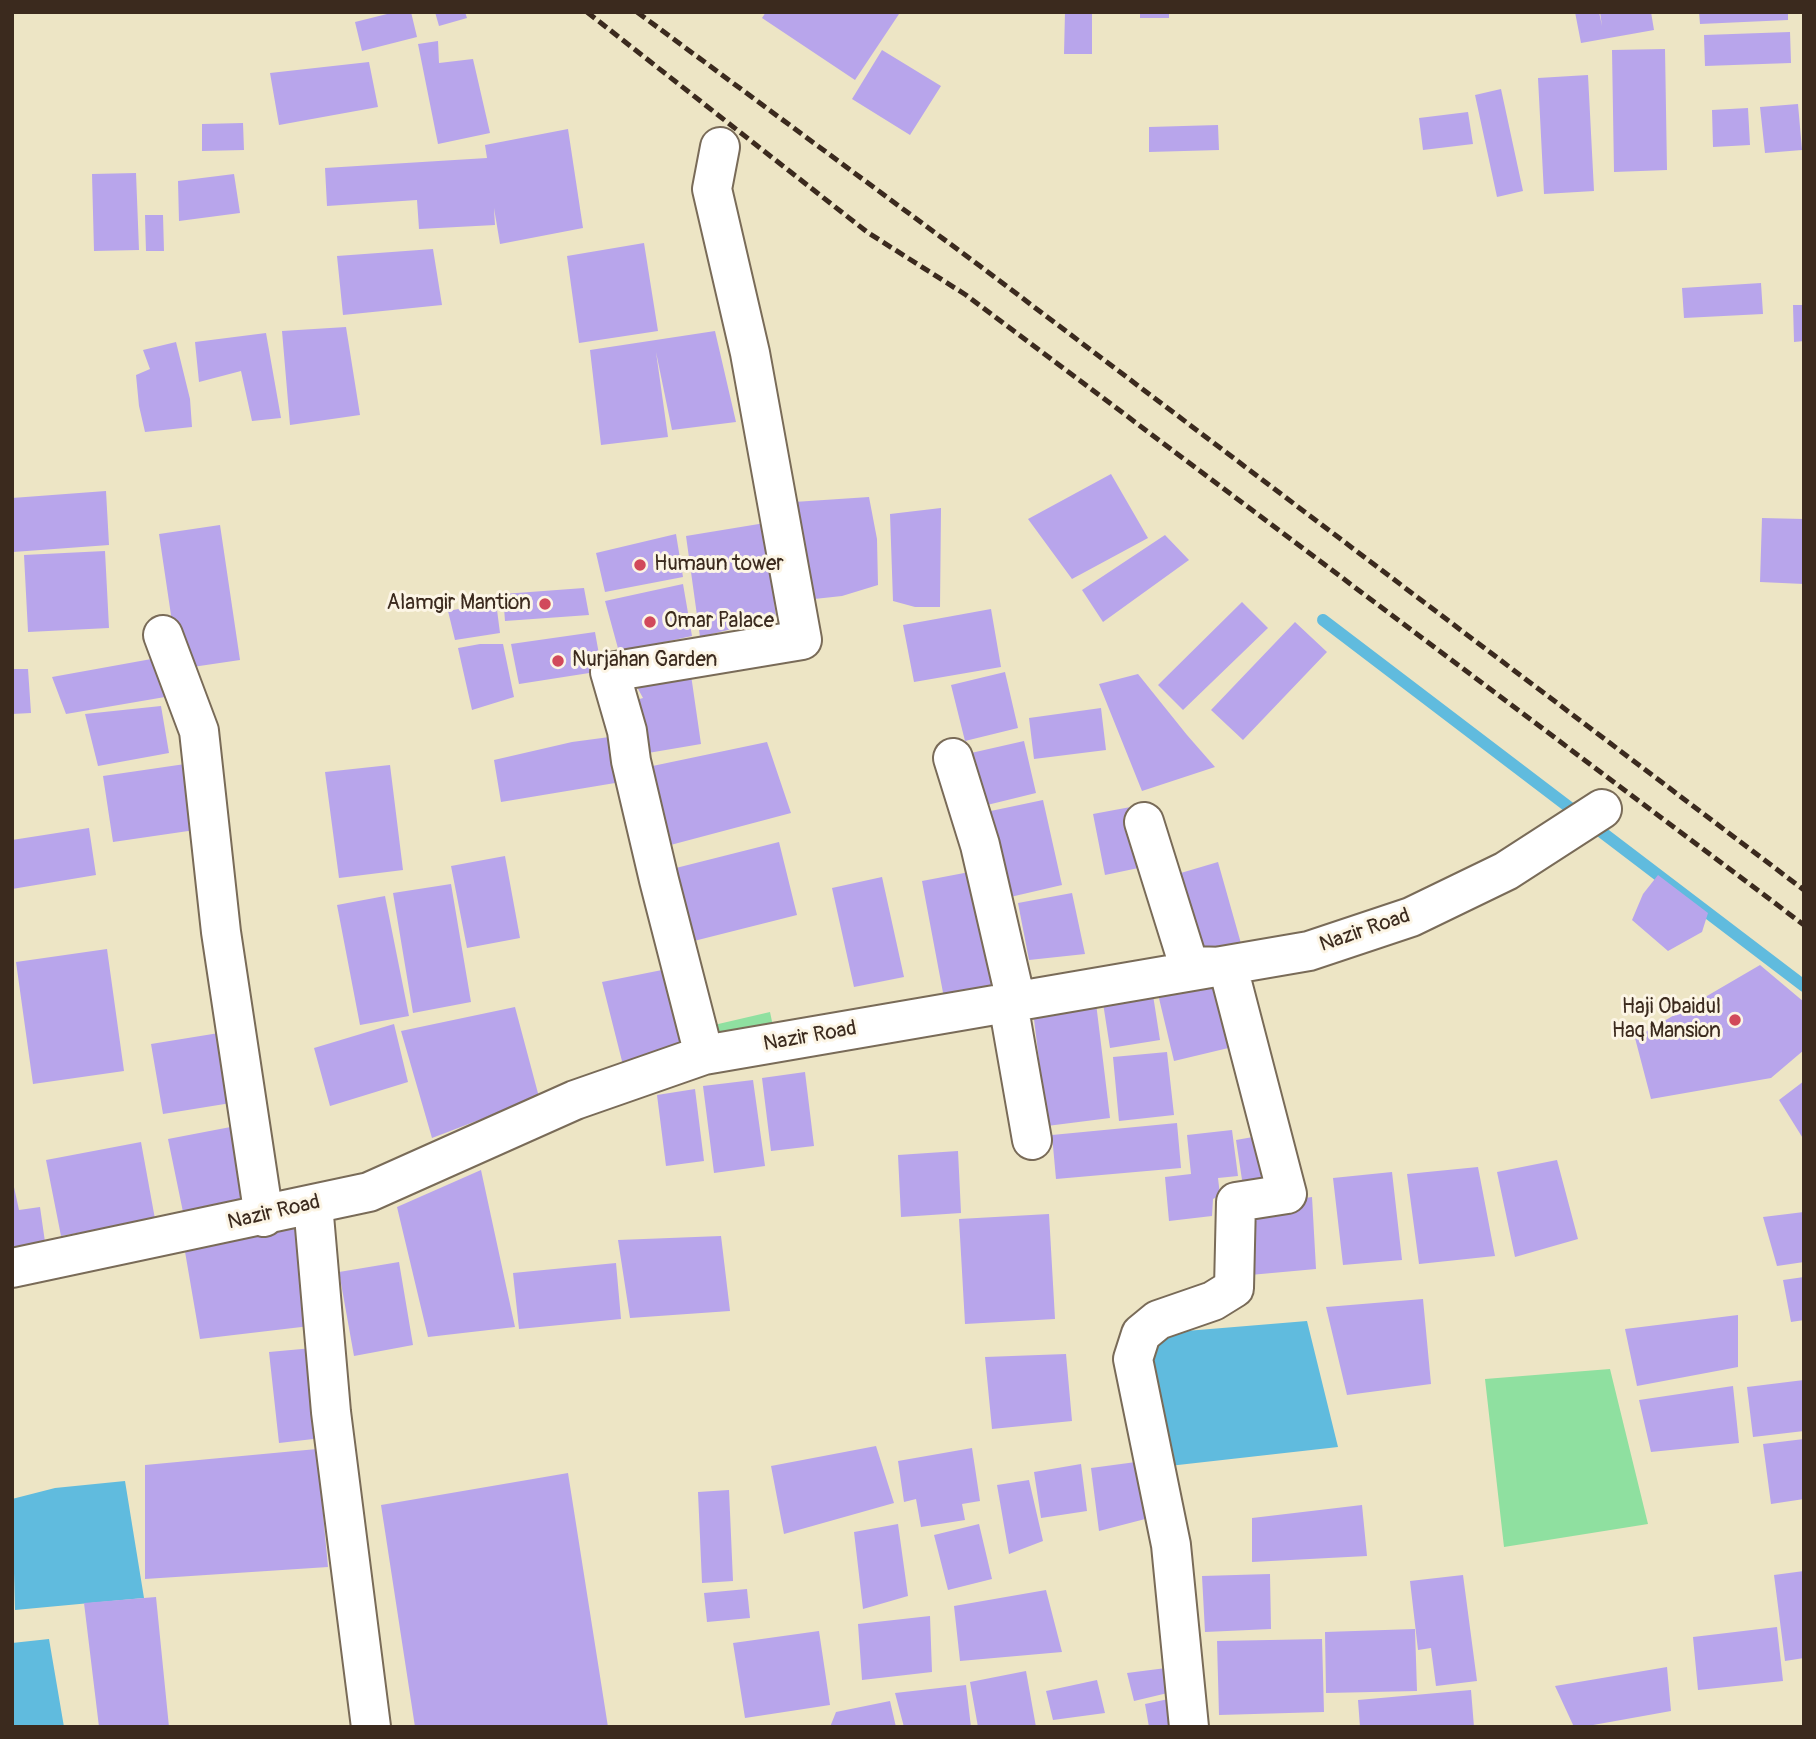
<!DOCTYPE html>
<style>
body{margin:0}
#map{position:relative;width:1816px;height:1739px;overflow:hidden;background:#ede5c5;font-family:Pangolin,sans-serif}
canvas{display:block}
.frame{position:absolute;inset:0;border:14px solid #3b2a1e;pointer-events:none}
</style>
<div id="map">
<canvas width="1816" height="1739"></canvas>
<div class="frame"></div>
</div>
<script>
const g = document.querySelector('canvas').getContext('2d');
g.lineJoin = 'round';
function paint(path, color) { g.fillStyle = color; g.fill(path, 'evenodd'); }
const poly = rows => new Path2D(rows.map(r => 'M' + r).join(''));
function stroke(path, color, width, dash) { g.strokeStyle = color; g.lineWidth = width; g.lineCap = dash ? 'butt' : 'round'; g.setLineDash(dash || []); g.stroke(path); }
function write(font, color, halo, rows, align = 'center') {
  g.font = font + ' Pangolin,sans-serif'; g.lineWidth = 6; g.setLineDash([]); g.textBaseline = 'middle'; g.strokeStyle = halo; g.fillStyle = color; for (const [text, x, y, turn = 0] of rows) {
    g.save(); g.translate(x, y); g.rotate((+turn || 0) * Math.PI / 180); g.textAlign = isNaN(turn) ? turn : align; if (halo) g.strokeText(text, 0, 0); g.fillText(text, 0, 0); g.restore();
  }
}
paint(poly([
 [770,1012,774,1031,706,1042,701,1028],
 [1610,1369,1648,1524,1504,1547,1485,1379]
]), '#8fe0a0');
paint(poly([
 [1307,1321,1338,1447,1169,1466,1150,1354,1161,1340,1186,1331],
 [125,1481,144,1598,15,1610,12,1499,55,1488],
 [49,1639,64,1727,12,1727,12,1643]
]), '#60bbde');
stroke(poly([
 [1323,620,1804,986]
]), '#60bbde', 12);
paint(poly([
 [395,12,411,12,417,37,362,51,355,22],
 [435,12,465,12,467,18,439,26],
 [766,12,896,12,899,14,855,80,762,18],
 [1065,12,1092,12,1092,54,1064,54],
 [1140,12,1169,12,1169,18,1140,18],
 [1575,12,1599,12,1602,26,1600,12,1651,12,1654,30,1581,43],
 [1699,12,1788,12,1788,20,1700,24],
 [1790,32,1791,63,1705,66,1704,35],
 [438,41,439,63,473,59,490,133,438,144,418,44],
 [1665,49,1667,170,1614,172,1612,50],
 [882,50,941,86,910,135,852,99],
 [369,62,378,107,279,125,270,73],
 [1588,75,1594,191,1544,194,1538,78],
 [1501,89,1523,191,1497,197,1475,95],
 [1798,104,1802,150,1765,153,1760,107],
 [1748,108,1750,145,1713,147,1712,110],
 [1468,112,1473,144,1423,150,1419,118],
 [243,123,244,150,202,151,202,124],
 [1218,125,1219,150,1149,152,1149,127],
 [568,129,583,228,500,244,494,208,495,225,419,229,417,200,327,206,325,168,487,158,485,145],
 [136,173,139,250,94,251,92,174],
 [234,174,240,213,179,221,178,181],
 [145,215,163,215,164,251,146,251],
 [644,243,658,331,579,343,567,256],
 [433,249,442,305,343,315,337,256],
 [1761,283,1763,314,1684,318,1682,288],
 [1793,305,1804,305,1804,341,1794,342],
 [346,327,360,415,290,425,282,331],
 [715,331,736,422,672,430,656,352,668,437,601,445,590,350],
 [266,333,281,418,252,421,241,371,199,382,195,342],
 [176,342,190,399,192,427,145,432,139,406,136,375,150,369,143,350],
 [1111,474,1148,538,1072,579,1028,519],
 [106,491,109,545,13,552,12,498],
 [869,497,877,539,878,585,842,596,805,600,794,502],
 [941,508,940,607,915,607,893,601,890,514],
 [1762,518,1804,519,1804,584,1760,582],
 [765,523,776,618,700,637,686,536],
 [220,525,240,660,179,669,159,534],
 [676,534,683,577,605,592,596,553],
 [1165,535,1189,560,1103,622,1082,590],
 [105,551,109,628,28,632,24,555],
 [683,584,692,636,619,652,605,601],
 [584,588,589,615,505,621,503,594],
 [496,602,500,633,455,640,448,611],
 [1242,602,1268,628,1183,710,1158,685],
 [991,609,1001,667,914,682,903,625],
 [1295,622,1327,652,1243,740,1211,710],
 [595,632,602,671,519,684,511,644],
 [480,644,503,644,514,697,472,710,458,648],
 [157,658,165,697,66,714,52,677],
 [12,669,28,669,31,713,12,714],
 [1005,672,1018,728,965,741,951,685],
 [1138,674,1187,735,1215,767,1142,791,1099,684],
 [691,675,701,744,648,753,633,701,643,698,637,687,658,679],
 [161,706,169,753,98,766,85,714],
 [1101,708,1106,750,1034,759,1029,718],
 [617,736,627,781,501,802,494,760,572,742],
 [1024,741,1036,793,983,806,971,753],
 [767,742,791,813,663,847,643,768],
 [192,763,202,829,113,842,103,776],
 [390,765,403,870,339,878,325,772],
 [1043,800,1062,885,1006,898,986,812],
 [1136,806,1148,866,1105,875,1093,814],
 [89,828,96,875,12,889,12,840],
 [779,842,797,915,686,943,668,870],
 [505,856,520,938,467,948,451,866],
 [1218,862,1242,947,1198,959,1174,875],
 [980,870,1002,987,944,998,922,881],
 [1658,875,1708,913,1702,932,1668,951,1632,920,1643,894],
 [882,877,904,977,854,987,832,888],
 [451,884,471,1002,413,1013,393,893],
 [1072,893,1085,954,1029,960,1018,903],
 [385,896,409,1016,360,1025,337,905],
 [107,949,124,1071,33,1084,16,962],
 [1760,965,1804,1002,1804,1050,1771,1078,1651,1099,1635,1038],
 [662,970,680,1007,685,1050,624,1069,602,982],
 [1224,973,1241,1045,1174,1061,1157,990],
 [1153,995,1160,1040,1110,1048,1103,1003],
 [1096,1003,1110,1118,1047,1126,1033,1011],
 [515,1007,539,1097,432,1138,401,1031],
 [394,1024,408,1082,330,1106,314,1048],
 [225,1032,237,1102,163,1114,151,1044],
 [1167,1052,1174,1115,1119,1121,1113,1057],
 [805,1072,814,1146,771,1151,762,1078],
 [753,1080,765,1166,714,1173,703,1086],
 [1804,1081,1804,1140,1779,1100],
 [695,1089,704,1161,666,1166,657,1095],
 [1177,1123,1181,1168,1056,1179,1052,1135],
 [241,1125,255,1198,183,1212,168,1139],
 [1232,1130,1238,1176,1218,1178,1220,1195,1213,1199,1212,1216,1169,1221,1165,1177,1191,1174,1187,1135],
 [1270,1134,1279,1188,1244,1193,1236,1140],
 [141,1142,155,1219,61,1236,46,1160],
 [958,1151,961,1213,901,1217,898,1155],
 [1557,1160,1578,1239,1515,1257,1497,1172],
 [1478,1167,1495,1256,1419,1264,1407,1174],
 [481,1170,515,1327,428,1337,397,1207],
 [1392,1172,1402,1260,1343,1265,1333,1178],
 [12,1178,19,1210,40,1207,46,1249,12,1254],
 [1312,1197,1316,1269,1250,1275,1244,1207],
 [1804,1212,1804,1262,1777,1266,1763,1217],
 [1049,1214,1055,1319,965,1324,959,1219],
 [298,1225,310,1326,200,1339,183,1240],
 [721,1236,730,1311,630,1318,618,1240],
 [399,1262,413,1345,354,1356,339,1272],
 [616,1263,621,1319,519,1329,513,1273],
 [1804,1277,1804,1320,1791,1322,1783,1280],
 [1423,1299,1431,1384,1347,1395,1326,1307],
 [1738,1315,1738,1367,1637,1386,1625,1329],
 [313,1348,322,1438,279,1443,269,1352],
 [1066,1354,1072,1421,992,1429,985,1357],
 [1804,1380,1804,1431,1753,1437,1747,1387],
 [1733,1386,1739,1443,1651,1452,1639,1400],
 [1804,1439,1804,1499,1771,1504,1763,1444],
 [876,1446,894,1503,784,1534,771,1466],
 [972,1448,980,1501,962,1504,965,1520,921,1527,916,1499,904,1502,898,1461],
 [317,1449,328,1567,145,1579,145,1465],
 [1136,1462,1149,1518,1099,1531,1091,1468],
 [1081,1464,1087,1511,1041,1518,1034,1472],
 [568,1473,608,1727,415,1727,381,1505],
 [1029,1480,1043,1541,1009,1554,997,1485],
 [729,1490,733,1581,702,1583,698,1492],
 [1362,1505,1367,1556,1252,1562,1252,1518],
 [898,1524,908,1596,863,1609,854,1532],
 [979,1524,992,1579,948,1590,934,1535],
 [1804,1571,1804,1658,1785,1661,1774,1575],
 [1270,1574,1271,1629,1205,1632,1202,1576],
 [1463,1575,1477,1681,1436,1686,1431,1648,1418,1650,1410,1581],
 [747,1589,750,1618,707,1622,704,1593],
 [1046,1590,1062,1652,960,1661,954,1606],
 [156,1597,169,1727,99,1727,84,1603],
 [930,1616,932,1672,862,1680,858,1624],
 [1777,1627,1783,1681,1698,1690,1693,1637],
 [1415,1629,1417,1691,1326,1693,1325,1632],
 [819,1631,830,1705,745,1718,733,1643],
 [1322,1639,1324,1712,1219,1715,1217,1641],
 [1174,1667,1176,1691,1134,1701,1127,1673],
 [1667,1667,1671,1711,1582,1727,1574,1727,1555,1686],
 [1026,1671,1036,1727,978,1727,970,1682],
 [1097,1680,1105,1713,1053,1720,1046,1691],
 [966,1685,971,1727,904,1727,895,1693],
 [1471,1690,1474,1727,1360,1727,1358,1700],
 [1178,1697,1183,1724,1149,1727,1145,1704],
 [890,1701,896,1727,830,1727,836,1712]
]), '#b8a5eb');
const street = poly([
 [163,635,199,731,221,932,264,1217],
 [953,758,980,845,1016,1001],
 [1144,822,1189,966,1228,967,1287,1194,1236,1202,1234,1288,1213,1301,1158,1320,1141,1334,1133,1359,1171,1545,1189,1727],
 [1008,1003,1032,1140],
 [704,1055,659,880,631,761,627,731,610,672,802,640,750,353,712,189,720,147],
 [313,1204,331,1412,371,1727],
 [12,1268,369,1192,575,1100,704,1055,1309,951,1411,917,1506,871,1602,809]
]);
stroke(street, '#796b58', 42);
stroke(street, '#fff', 38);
stroke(poly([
 [587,12,867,232,966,295,1804,925],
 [637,12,980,266,1804,890]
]), '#3b2a1e', 5, [10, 5]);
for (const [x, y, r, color] of [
 [640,565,7,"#d1495b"],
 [545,604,7,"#d1495b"],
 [650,622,7,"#d1495b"],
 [558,661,7,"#d1495b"],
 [1735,1020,7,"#d1495b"]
]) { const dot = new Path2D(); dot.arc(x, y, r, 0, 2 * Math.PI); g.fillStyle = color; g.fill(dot); stroke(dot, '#fcf5e5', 2.5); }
write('21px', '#3b2a1e', '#fcf5e5', [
 ["Humaun tower",654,565],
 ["Alamgir Mantion",531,604,"right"],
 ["Omar Palace",664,622],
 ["Nurjahan Garden",572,661],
 ["Haji Obaidul",1721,1008,"right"],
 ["Haq Mansion",1721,1032,"right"]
], 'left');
write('21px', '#3b2a1e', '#fcf5e5', [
 ["Nazir Road",1365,931,-19],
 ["Nazir Road",810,1037,-10],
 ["Nazir Road",274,1213,-13]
]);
</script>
